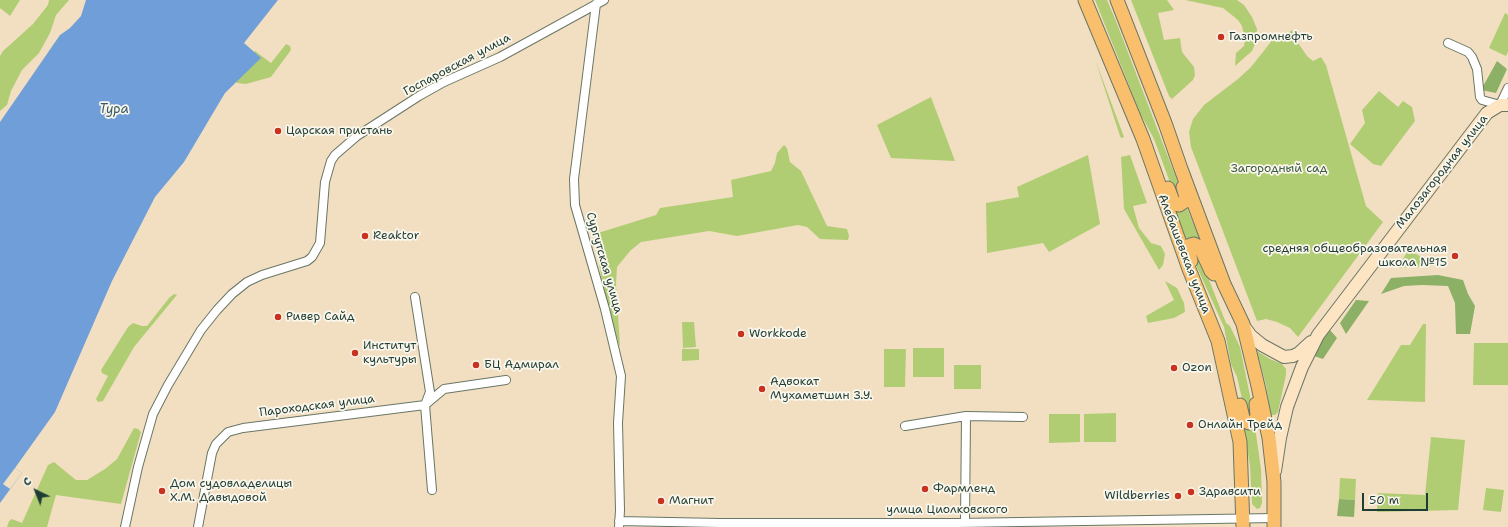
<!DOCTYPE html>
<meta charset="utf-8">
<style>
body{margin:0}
#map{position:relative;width:1508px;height:527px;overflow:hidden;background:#f2dfc1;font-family:"Shantell Sans",sans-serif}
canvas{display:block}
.north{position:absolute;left:16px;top:471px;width:40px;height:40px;-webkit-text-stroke:3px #fbf7ec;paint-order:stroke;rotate:317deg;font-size:11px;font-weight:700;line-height:16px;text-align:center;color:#1f3d34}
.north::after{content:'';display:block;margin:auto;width:14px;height:18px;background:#1f3d34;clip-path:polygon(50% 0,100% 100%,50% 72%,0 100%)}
.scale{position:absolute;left:1362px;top:493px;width:66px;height:18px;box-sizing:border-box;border:2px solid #1f3d34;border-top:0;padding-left:5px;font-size:12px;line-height:14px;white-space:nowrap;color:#1f3d34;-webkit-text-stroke:3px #fbf7ec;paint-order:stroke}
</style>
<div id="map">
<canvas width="1508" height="527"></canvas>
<div class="north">С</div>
<div class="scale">50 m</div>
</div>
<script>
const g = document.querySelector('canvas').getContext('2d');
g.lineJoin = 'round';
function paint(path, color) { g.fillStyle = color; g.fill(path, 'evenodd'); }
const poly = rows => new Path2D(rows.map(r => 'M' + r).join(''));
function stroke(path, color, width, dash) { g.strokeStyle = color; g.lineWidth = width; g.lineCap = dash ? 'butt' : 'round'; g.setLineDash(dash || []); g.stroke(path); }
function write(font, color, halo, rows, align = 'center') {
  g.font = font + ' "Shantell Sans",sans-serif'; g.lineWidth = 3.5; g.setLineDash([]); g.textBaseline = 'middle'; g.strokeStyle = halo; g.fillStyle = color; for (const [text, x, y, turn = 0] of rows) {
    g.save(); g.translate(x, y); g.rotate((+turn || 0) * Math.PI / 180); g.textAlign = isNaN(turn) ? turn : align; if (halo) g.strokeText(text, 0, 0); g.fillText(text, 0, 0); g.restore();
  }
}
paint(poly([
 [0,0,20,0,10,16,0,8],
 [49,0,69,0,56,15,50,33,39,53,22,70,11,91,7,105,0,111,0,56,3,51,33,24,48,5],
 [1095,0,1107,0,1116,21,1183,196,1176,199,1154,139,1140,113],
 [1131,0,1167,0,1174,10,1158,13,1164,40,1180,38,1182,52,1194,67,1195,75,1193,80,1172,99,1169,96],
 [1185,0,1237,0,1244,5,1252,17,1257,29,1255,44,1252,51,1235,66,1236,53,1244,46,1245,40,1242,26,1238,20,1223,8],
 [1505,13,1508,15,1508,52,1506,56,1489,48],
 [1292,30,1296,40,1307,56,1313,61,1321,57,1326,65,1366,206,1383,222,1298,337,1290,328,1277,322,1266,319,1257,321,1191,147,1189,132,1193,119,1204,105,1238,79,1251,67,1270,43,1275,33,1280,39],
 [286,44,290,46,291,50,271,77,246,84,237,83,234,80,232,75,255,51,271,63],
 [1095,59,1124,137,1121,138,1120,136],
 [1379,91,1398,107,1403,101,1412,107,1415,121,1381,166,1373,164,1350,144,1365,123,1362,110],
 [931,97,955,161,891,158,877,125],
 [784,145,787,148,790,162,801,171,827,226,847,229,849,236,848,240,820,239,807,227,798,225,737,236,709,231,641,242,630,251,617,267,616,285,620,346,619,345,606,303,598,258,603,247,598,233,656,215,660,208,733,197,731,180,771,171,775,163,777,153],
 [1088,155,1100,224,1049,252,1043,243,987,253,986,203,1019,197,1017,187],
 [1130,155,1147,203,1133,206,1139,228,1151,243,1161,246,1165,254,1163,265,1159,270,1124,209,1121,157],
 [1186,206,1200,240,1187,242,1174,207],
 [1197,249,1226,323,1230,326,1240,347,1254,415,1253,417,1246,416,1237,377,1231,364,1224,327,1191,254],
 [1408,250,1438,265,1398,268],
 [1165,281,1177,288,1184,303,1185,312,1174,318,1148,323,1146,316,1174,300],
 [174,294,177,295,176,296,134,347,103,401,98,402,96,399,108,376,102,373,101,370,128,327,133,323,142,326,147,326,169,298],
 [682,322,694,322,696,347,683,348],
 [1423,324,1426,324,1425,402,1367,400,1401,345,1410,345],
 [1474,343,1508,343,1508,385,1473,385],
 [913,348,944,348,944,377,913,377],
 [682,349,699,349,699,360,682,361],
 [884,349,906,349,905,387,884,387],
 [1257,351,1270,359,1282,364,1286,369,1286,375,1278,412,1275,415,1271,415,1266,385],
 [954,365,981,365,981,389,954,389],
 [1116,413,1116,442,1084,442,1084,414],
 [1049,414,1080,414,1080,442,1049,443],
 [1243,423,1255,427,1261,469,1262,503,1260,508,1257,509,1252,504,1250,466],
 [134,428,138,429,141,432,121,504,56,495,47,527,7,527,9,521,12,519,22,523,48,465,54,462,76,480,87,480,105,469,117,459],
 [1431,437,1465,440,1458,510,1377,512,1378,493,1425,495],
 [1340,478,1356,479,1355,500,1339,499],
 [1486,488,1504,490,1501,512,1483,510]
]), '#b1cd74');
paint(poly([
 [1497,61,1507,69,1496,93,1481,90],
 [1438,275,1463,280,1468,294,1475,306,1470,334,1456,334,1455,303,1448,286,1422,285,1404,286,1381,294,1391,278],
 [1356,300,1369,301,1346,334,1340,323],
 [1330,330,1337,338,1323,359,1311,355],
 [1339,499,1355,500,1354,517,1337,516]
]), '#8cb066');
paint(poly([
 [86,0,278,0,244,43,261,58,225,93,184,162,155,197,112,281,55,412,15,468,22,473,0,503,0,122,60,35,70,28,81,16]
]), '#709ed9');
paint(poly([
 [15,468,22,473,10,489,3,484]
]), '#f2dfc1');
const street = poly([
 [596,4,574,179,575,205,605,309,621,376,618,423,620,510,619,527],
 [1448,43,1468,52,1472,57,1477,69,1480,97,1482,100,1500,105,1508,88],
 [415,297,430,392,425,405,432,490],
 [905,426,966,416,1023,417],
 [619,521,720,523,957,523,1275,518],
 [965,522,966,416],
 [125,527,138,467,153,414,168,385,201,330,217,310,232,294,247,282,262,275,307,261,312,257,320,243,325,182,331,161,335,155,357,136,419,96,444,82,500,57,604,0],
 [198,527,212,453,216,444,228,432,243,428,425,405,444,389,506,380]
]);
const secondary = poly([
 [1243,325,1251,336,1262,345,1284,357,1293,356,1299,353,1311,342],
 [1275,471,1280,438,1287,407,1302,367,1318,335,1487,113,1500,105,1508,105]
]);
const primary = poly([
 [1085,0,1143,139,1189,269,1218,341,1240,442,1243,527],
 [1117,0,1165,123,1181,169,1224,284,1243,324,1258,386,1269,438,1274,482,1274,527],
 [1168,188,1173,201,1175,204,1179,205,1185,201,1186,197,1183,187],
 [1191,261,1188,248,1190,245,1194,244,1200,247,1211,271,1214,274],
 [1240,405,1243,418,1245,421,1249,423,1255,421,1257,416,1256,404]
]);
stroke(street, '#697665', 10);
stroke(secondary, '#697665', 14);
stroke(primary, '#697665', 15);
stroke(street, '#fff', 8);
stroke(secondary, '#fde5c4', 12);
stroke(primary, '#f9bf6c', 13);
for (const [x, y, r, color] of [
 [1221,37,4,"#c8321e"],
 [278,131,4,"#c8321e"],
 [365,236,4,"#c8321e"],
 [1455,256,4,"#c8321e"],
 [278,317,4,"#c8321e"],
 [741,334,4,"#c8321e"],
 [355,353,4,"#c8321e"],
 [476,365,4,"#c8321e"],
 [1174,368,4,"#c8321e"],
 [762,389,4,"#c8321e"],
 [1190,425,4,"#c8321e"],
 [925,489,4,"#c8321e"],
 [162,491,4,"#c8321e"],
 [1191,492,4,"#c8321e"],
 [1178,496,4,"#c8321e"],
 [661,501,4,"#c8321e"]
]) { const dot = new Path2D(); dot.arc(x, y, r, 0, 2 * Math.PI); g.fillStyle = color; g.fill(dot); stroke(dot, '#fbf7ec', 1.5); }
write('12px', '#1f3d34', '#fbf7ec', [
 ["Газпромнефть",1229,37],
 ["Царская пристань",286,131],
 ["Reaktor",373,236],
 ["средняя общеобразовательная",1447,249,"right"],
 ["школа №15",1447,263,"right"],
 ["Ривер Сайд",286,317],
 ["Workkode",749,334],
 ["Институт",363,346],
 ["культуры",363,360],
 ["БЦ Адмирал",484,365],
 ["Ozon",1182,368],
 ["Адвокат",770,382],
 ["Мухаметшин З.У.",770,396],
 ["Онлайн Трейд",1198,425],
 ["Дом судовладелицы",170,484],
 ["Х.М. Давыдовой",170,498],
 ["Фармленд",933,489],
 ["Здравсити",1199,492],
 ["Wildberries",1170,496,"right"],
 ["Магнит",669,501]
], 'left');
write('12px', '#1f3d34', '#fbf7ec', [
 ["Госпаровская улица",457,65,-28],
 ["Малозагородная улица",1442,172,-52],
 ["Алебашевская улица",1184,254,69],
 ["Сургутская улица",604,263,74],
 ["Пароходская улица",317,406,-7],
 ["улица Циолковского",947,510]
]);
write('12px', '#3c5a41', '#fbf7ec', [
 ["Загородный сад",1279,169]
]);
write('italic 13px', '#375a66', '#fbf7ec', [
 ["Тура",114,110]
]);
</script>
